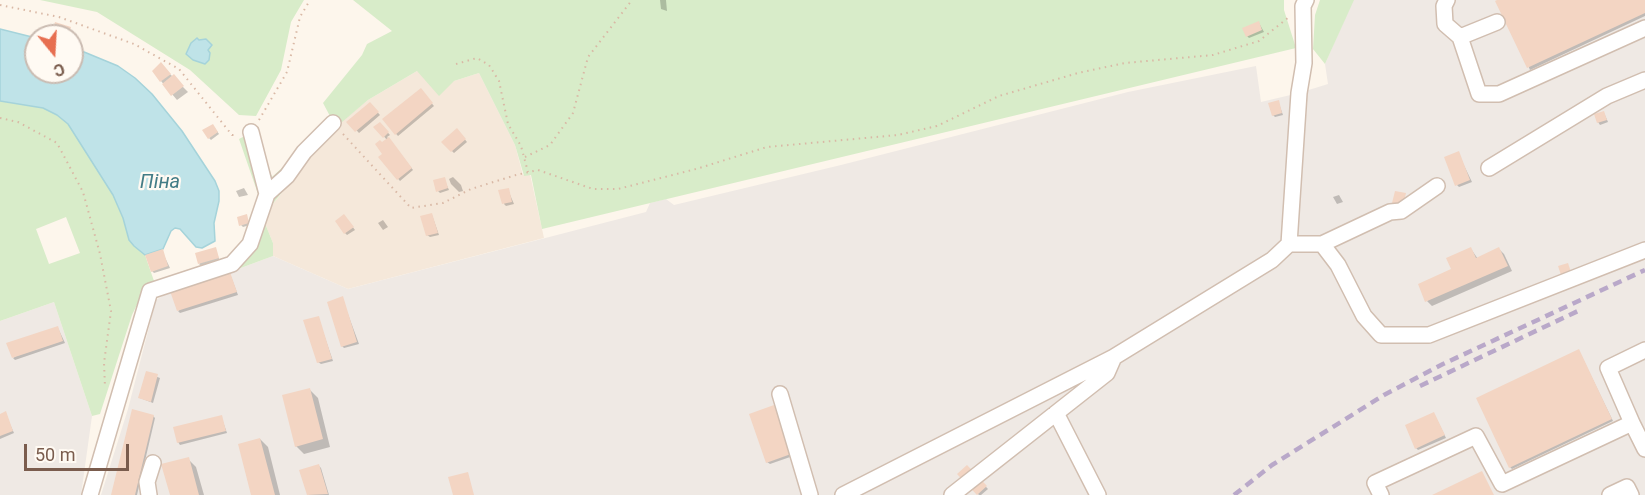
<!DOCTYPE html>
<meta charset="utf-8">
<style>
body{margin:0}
#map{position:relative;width:1645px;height:495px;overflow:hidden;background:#fdf6ec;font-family:Roboto,sans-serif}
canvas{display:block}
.north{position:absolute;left:24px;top:24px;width:60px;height:60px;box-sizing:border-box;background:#fffaf3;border:2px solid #cabbb1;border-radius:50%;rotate:162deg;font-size:16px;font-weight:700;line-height:24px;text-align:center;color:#7a5c4d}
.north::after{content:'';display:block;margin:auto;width:21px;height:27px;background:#e76f51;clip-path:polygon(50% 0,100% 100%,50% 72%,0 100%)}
.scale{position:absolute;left:24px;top:444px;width:105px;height:27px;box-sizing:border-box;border:3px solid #7a5c4d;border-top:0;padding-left:8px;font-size:18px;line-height:21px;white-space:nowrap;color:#7a5c4d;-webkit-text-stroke:4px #fffaf3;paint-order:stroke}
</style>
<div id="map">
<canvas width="1645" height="495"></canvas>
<div class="north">С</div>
<div class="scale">50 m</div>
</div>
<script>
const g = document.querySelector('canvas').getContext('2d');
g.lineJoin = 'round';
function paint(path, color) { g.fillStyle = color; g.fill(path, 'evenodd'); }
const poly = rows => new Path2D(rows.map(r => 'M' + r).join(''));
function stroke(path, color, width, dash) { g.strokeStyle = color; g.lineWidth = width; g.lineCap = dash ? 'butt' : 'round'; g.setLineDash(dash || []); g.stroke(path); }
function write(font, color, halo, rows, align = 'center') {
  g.font = font + ' Roboto,sans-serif'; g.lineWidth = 4.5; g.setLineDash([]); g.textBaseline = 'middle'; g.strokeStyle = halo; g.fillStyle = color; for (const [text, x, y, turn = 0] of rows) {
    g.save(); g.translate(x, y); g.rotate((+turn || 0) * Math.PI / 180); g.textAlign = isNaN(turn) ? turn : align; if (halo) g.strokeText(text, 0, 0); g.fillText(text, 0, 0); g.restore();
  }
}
paint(poly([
 [417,71,454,81,479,73,515,145,523,175,530,174,544,238,348,289,273,256,273,243,264,221,268,210,338,124,368,100]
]), '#f5e8da');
paint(poly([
 [1353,0,1645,0,1645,72,1620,84,1645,75,1645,495,101,495,128,409,156,300,170,291,230,272,273,256,348,289,646,212,650,203,666,199,674,205,841,165,1128,92,1256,66,1261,102,1299,93,1328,84,1325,64],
 [54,302,92,416,81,495,0,495,0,321]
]), '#efe9e4');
paint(poly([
 [40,0,304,0,291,22,281,70,256,116,239,115,190,70,97,12],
 [353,0,1284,0,1284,10,1296,48,542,229,531,175,524,176,515,145,479,73,454,81,439,96,417,71,368,100,328,134,268,210,264,221,273,243,273,256,230,272,230,262,252,223,258,194,239,139,256,130,272,177,307,145,331,118,323,103,362,55,367,44,392,31],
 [1320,0,1354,0,1325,64,1313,49,1315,15],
 [0,101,43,108,57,115,68,124,113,195,123,218,129,240,145,255,154,281,143,292,132,315,100,414,92,416,54,302,0,321],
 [66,217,80,253,49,264,36,229]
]), '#d8ecc9');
const water = poly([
 [0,29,36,38,36,72,72,72,72,47,118,66,135,78,152,94,182,131,215,181,219,191,219,201,214,223,215,241,202,248,196,247,180,229,175,228,171,231,163,249,145,255,134,246,129,240,123,218,113,195,68,124,57,115,43,108,0,101,0,29],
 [197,38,199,40,206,39,212,45,208,50,210,53,209,60,205,64,193,60,186,54,191,43,197,38]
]);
paint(water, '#bfe3e8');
stroke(water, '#a5d3da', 1.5);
paint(poly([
 [660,0,666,0,667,11,661,9],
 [1500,0,1645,0,1645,16,1530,70],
 [1259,23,1264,32,1249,38,1247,36],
 [161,65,188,92,177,100,161,81],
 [420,90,434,106,398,136,384,120],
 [1278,101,1283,115,1275,117,1273,115],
 [370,104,380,115,359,133,349,122],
 [1604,113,1608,122,1600,125,1598,122],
 [380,124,390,135,387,137,413,170,400,181,380,157,385,154,382,144,387,140,376,127],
 [215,128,219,134,211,140,209,138],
 [457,130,467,142,454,153,443,142],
 [1458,153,1472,182,1459,187,1457,185],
 [453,177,461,185,463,191,459,192,451,184,449,179],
 [444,179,449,190,440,193,438,191],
 [244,188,248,195,239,197,236,191],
 [508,190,514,204,506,206,504,204],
 [1339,195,1343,202,1337,204,1333,197],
 [432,215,439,235,430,237,427,235],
 [246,216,250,225,243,227,241,225],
 [346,218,355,230,347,235,345,233],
 [383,220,388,227,383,230,378,223],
 [215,249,220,261,201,266,199,264],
 [1471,249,1478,259,1499,249,1504,254,1512,271,1432,306,1427,301],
 [162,251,170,268,154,273,152,271],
 [230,274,238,295,180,313,178,311],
 [342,298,359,344,344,348,342,346],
 [318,317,333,361,321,364,318,362],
 [58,328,65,343,15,360,13,358],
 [1580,353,1613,421,1512,469,1510,467],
 [147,373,160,378,153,403,140,398],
 [310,390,318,398,330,447,304,454,296,446],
 [774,407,793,456,770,464,767,462],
 [5,413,14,433,0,439,0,415],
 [1434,414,1446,438,1418,450,1416,448],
 [153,416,155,418,137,495,114,495],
 [221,416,227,433,180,445,178,442],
 [260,439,268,447,280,495,253,495],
 [188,459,196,467,204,495,171,495],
 [319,466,321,468,329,495,309,495,301,471],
 [967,467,988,489,981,495,979,495,959,474]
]), '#0003');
paint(poly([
 [1497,0,1645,0,1645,13,1527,68,1495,1],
 [1259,21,1262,30,1246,37,1242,28],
 [55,22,71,27,68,36,51,36],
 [161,62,171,74,160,82,152,71],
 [174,74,184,86,171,96,162,84],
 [421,88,433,103,395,135,382,119],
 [1279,100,1282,113,1272,116,1268,103],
 [370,102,379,112,355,132,346,122],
 [1604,111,1607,120,1597,123,1594,114],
 [380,122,389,132,383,138,373,127],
 [213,124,218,132,208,139,202,130],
 [457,128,466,139,451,152,441,142],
 [389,137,412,168,397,180,378,157,382,154,375,144,380,140,382,142],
 [1459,151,1470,180,1455,186,1444,157],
 [445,177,448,188,436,192,433,180],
 [509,188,512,202,502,204,498,190],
 [1395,191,1406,193,1403,206,1392,203],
 [432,213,438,233,426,236,420,216],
 [247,214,249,223,239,226,237,217],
 [344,214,354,227,344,234,335,221],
 [216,247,219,258,198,264,195,253],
 [1471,247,1476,258,1499,247,1508,266,1425,302,1418,284,1451,269,1446,258],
 [163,249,168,266,151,272,145,255],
 [1568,263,1571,272,1561,275,1558,266],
 [230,272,237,292,177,311,170,291],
 [343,296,357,342,341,347,327,302],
 [319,316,332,359,317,363,303,320],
 [58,326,63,341,12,358,6,343],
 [1579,349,1612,419,1509,468,1476,398],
 [146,371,158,374,151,402,138,398],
 [310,388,323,439,295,447,282,395],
 [774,405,791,454,766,463,749,414],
 [132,409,154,415,135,495,111,495],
 [6,411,13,431,0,436,0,414],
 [1434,412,1445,435,1415,449,1405,425],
 [222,415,226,431,177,443,173,427],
 [260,438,275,495,251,495,238,444],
 [189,457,199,495,170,495,161,464],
 [319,464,328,494,307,495,299,470],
 [967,465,987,486,977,495,957,474],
 [1482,471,1494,495,1432,495],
 [468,472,474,495,453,495,448,477]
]), '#f3d5c3');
const minor = poly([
 [1447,0,1444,6,1445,24,1460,37,1497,22],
 [1460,37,1479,94,1499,94,1645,28],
 [251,132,267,194],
 [1489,168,1607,96,1645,80],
 [1289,244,1322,244,1390,212,1401,211,1437,186],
 [1322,244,1338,265,1364,316,1381,335,1429,335,1645,250],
 [780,394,810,495],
 [1056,413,1098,495],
 [1632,423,1645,449],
 [90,495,150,291,232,264,250,244,267,194,287,176,304,152,333,123],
 [149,495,147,482,153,463],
 [843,495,1114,357],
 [952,495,1107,373,1114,357,1272,260,1289,244,1299,93,1304,63,1303,6,1306,0],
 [1381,495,1375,483,1476,436,1502,484,1632,423,1608,368,1645,350],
 [1610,495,1627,487,1631,495]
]);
stroke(minor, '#d1beb0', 18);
stroke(poly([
 [0,5,59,17,134,44,179,69,232,135,236,135],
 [456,64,477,58,489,65,499,81,508,124,521,146,528,172],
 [0,118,18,122,57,143,83,192,100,254,111,311,104,363,105,387],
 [259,120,287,72,300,17,310,0],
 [343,134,411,208,443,203,471,189,516,175,538,170,593,189,618,189,696,169,767,147,898,135,937,126,999,96,1078,73,1125,63,1213,55,1259,41,1289,17],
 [525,157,550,145,573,113,588,57,632,0]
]), '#d9b8a5', 2, [1.5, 4.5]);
stroke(minor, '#fff', 15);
stroke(poly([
 [1420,386,1580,310],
 [1234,495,1272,465,1384,395,1443,364,1645,270]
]), '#b9a8c9', 4.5, [9, 6]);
write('italic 20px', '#437c86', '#fffaf3', [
 ["Піна",160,183]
]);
</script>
